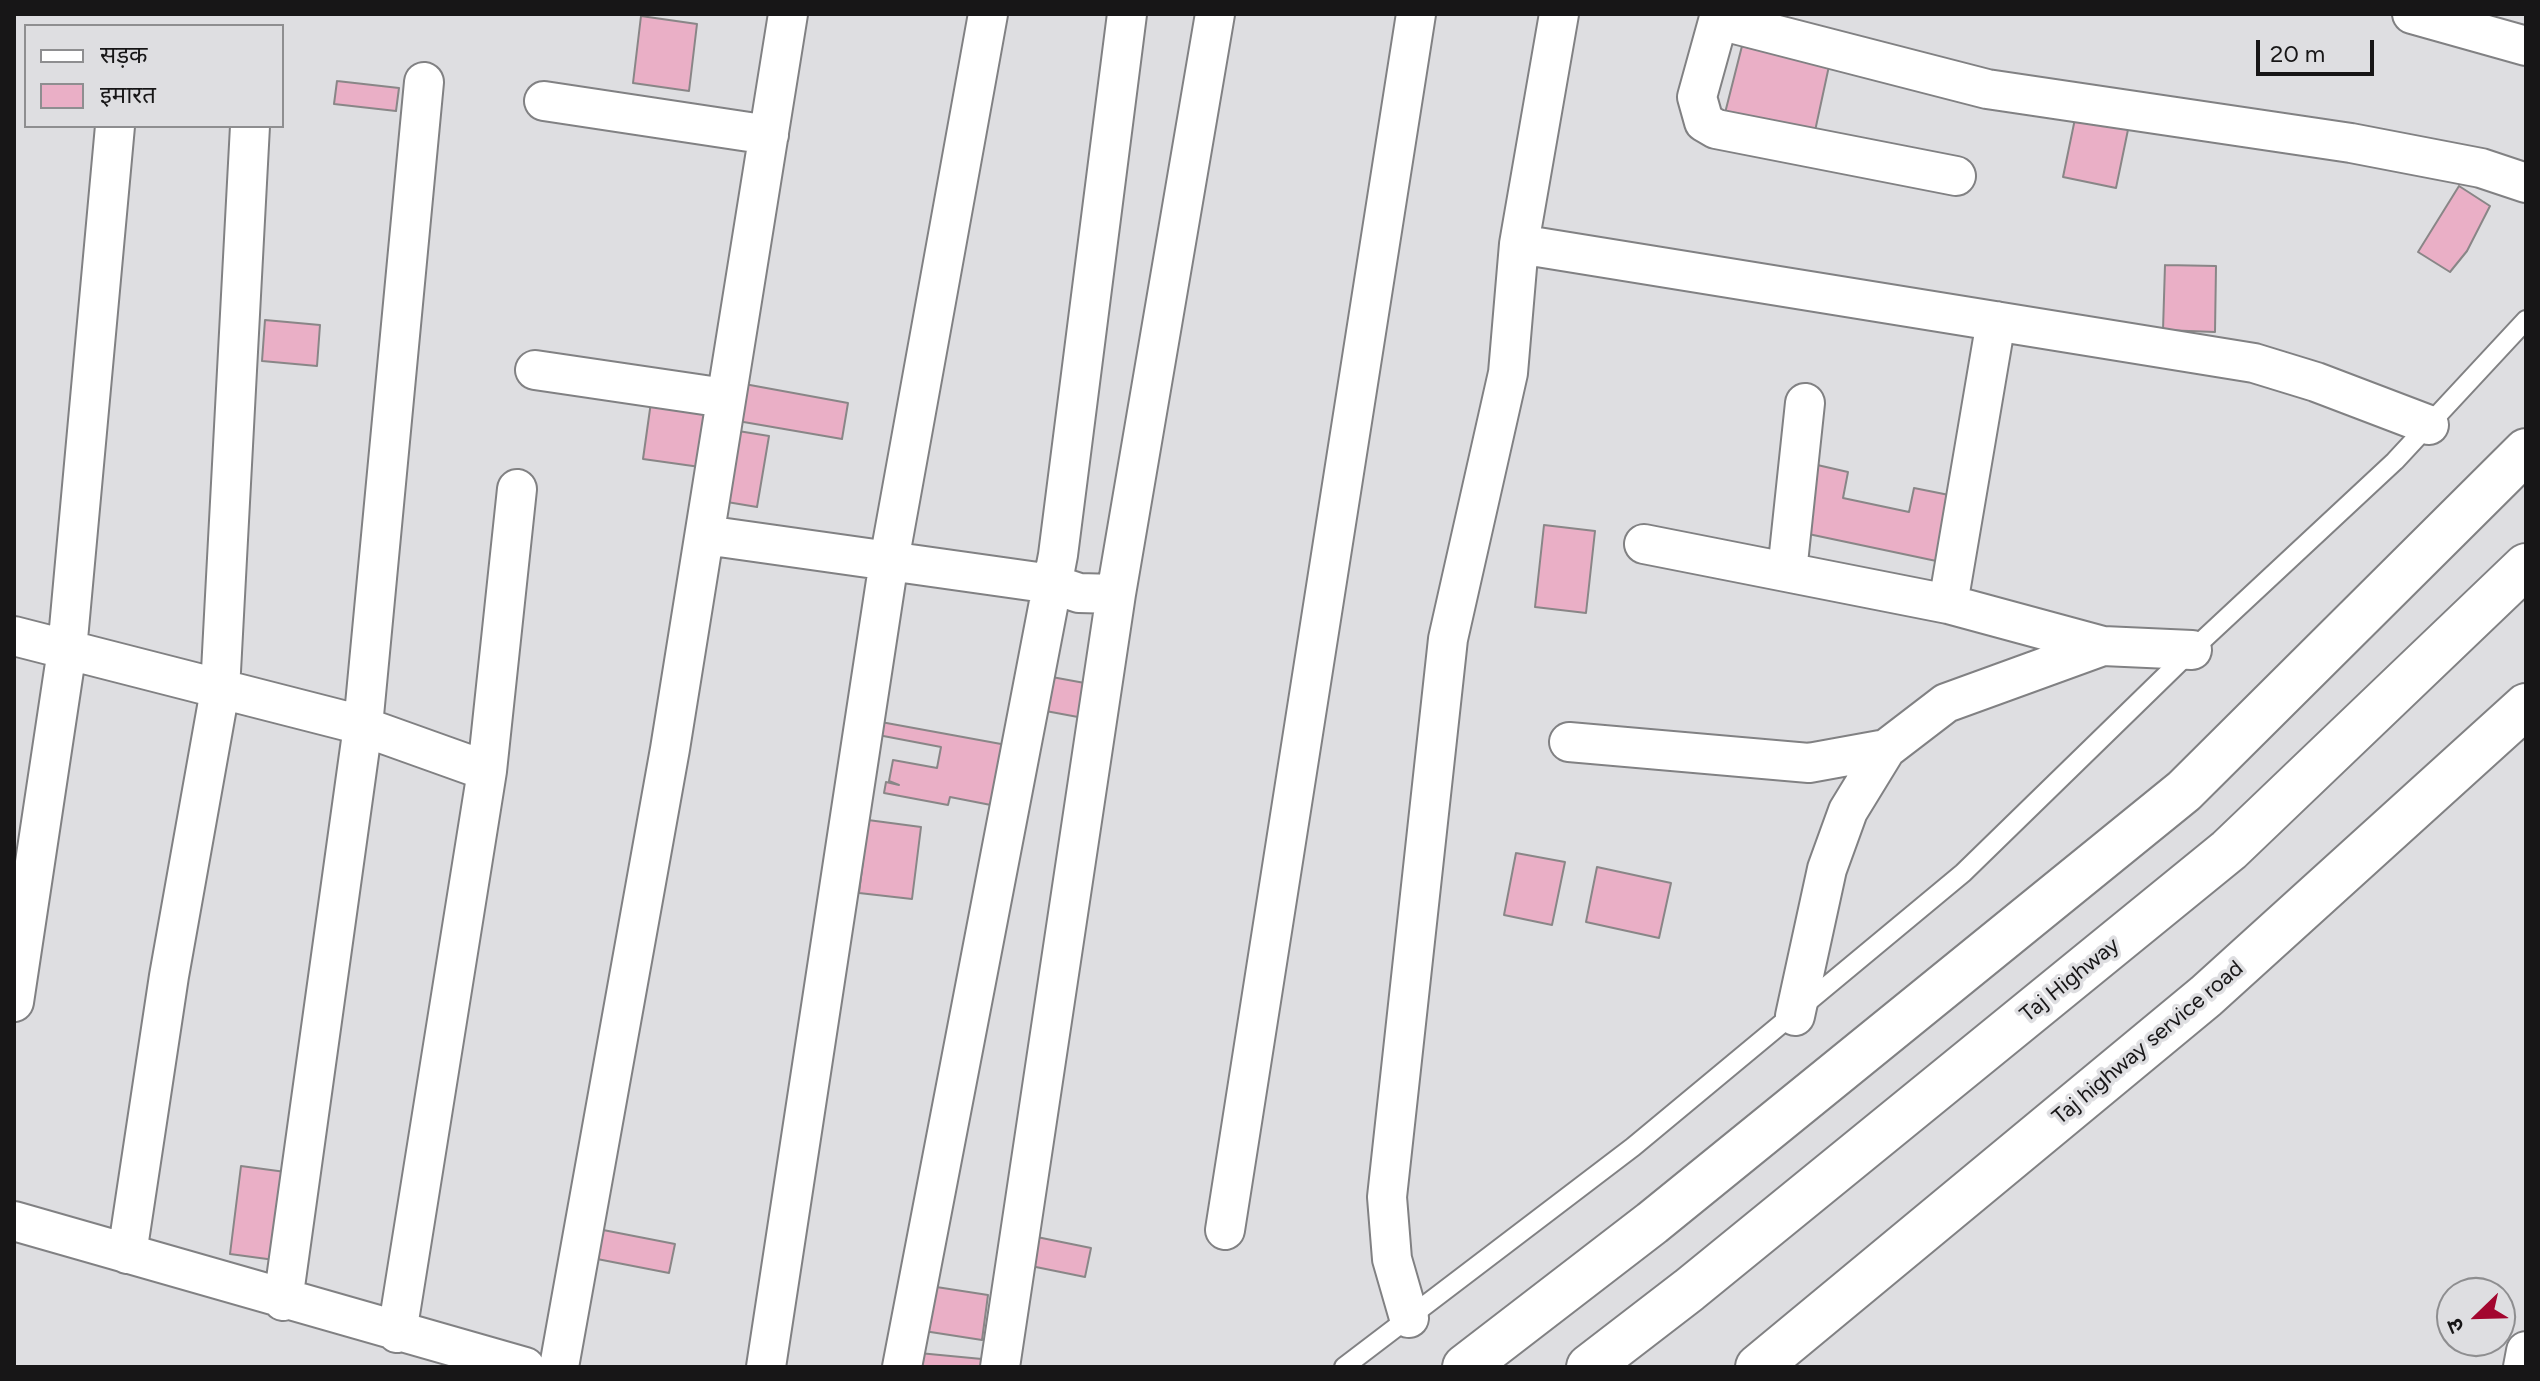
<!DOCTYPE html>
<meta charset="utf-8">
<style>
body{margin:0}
#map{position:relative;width:2540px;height:1381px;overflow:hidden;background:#dedee1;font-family:Figtree,"Noto Sans Devanagari",sans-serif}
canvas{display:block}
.frame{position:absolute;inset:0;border:16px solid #171617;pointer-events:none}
.legend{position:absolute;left:24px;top:24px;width:260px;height:104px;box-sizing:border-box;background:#dedee1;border:2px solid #8e8e90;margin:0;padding:10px 14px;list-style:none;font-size:24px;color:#171617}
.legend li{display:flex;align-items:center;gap:16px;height:40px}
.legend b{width:40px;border:2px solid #8e8e90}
.north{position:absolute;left:2436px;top:1277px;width:80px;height:80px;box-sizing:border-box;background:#dedee1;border:2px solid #8e8e90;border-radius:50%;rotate:247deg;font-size:22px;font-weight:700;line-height:32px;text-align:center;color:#171617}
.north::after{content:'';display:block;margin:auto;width:28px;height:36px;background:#a3062f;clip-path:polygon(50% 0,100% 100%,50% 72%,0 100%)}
.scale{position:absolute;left:2256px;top:40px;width:118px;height:36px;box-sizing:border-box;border:4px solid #171617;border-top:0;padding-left:10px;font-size:24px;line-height:28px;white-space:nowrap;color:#171617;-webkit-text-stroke:6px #dedee1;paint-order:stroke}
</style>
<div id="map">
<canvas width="2540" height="1381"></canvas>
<div class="frame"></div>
<ul class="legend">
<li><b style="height:10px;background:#fff"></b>सड़क</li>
<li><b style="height:22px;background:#eaafc6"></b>इमारत</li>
</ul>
<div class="north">उ</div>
<div class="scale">20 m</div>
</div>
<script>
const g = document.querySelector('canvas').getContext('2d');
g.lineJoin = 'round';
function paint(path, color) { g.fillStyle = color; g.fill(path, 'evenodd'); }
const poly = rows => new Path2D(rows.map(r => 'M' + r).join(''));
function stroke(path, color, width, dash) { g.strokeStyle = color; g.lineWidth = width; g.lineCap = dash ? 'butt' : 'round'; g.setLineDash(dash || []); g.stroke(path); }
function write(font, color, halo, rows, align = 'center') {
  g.font = font + ' Figtree,sans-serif'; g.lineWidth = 7; g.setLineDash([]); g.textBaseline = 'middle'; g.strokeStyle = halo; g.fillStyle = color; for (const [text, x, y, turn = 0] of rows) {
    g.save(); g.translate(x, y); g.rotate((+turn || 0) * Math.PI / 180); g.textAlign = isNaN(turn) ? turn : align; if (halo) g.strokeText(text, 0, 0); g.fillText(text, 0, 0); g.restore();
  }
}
const building = poly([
 [641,16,697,24,689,91,633,83,641,16],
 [1742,46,1829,66,1815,131,1725,113,1742,46],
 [337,81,399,88,396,111,334,104,337,81],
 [2077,109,2130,120,2116,188,2063,177,2077,109],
 [2459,186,2490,206,2467,251,2450,272,2418,252,2459,186],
 [2165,265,2216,266,2215,332,2163,330,2165,265],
 [265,320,320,325,317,366,262,361,265,320],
 [739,383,848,403,842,439,732,420,739,383],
 [651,402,709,411,700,467,643,459,651,402],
 [726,429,769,436,757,507,715,500,726,429],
 [1813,464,1848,472,1843,498,1909,512,1914,488,1954,496,1941,562,1799,532,1813,464],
 [1544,525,1595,531,1586,613,1535,607,1544,525],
 [1041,675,1101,686,1094,720,1035,709,1041,675],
 [881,722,1012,746,1001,807,950,797,948,805,884,793,886,782,899,785,889,781,893,760,937,768,941,747,878,735,881,722],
 [868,820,921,827,912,899,859,893,868,820],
 [1516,853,1565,862,1552,925,1504,915,1516,853],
 [1597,867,1671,883,1659,938,1586,922,1597,867],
 [241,1166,293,1173,282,1261,230,1254,241,1166],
 [598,1229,675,1244,669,1273,592,1258,598,1229],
 [1032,1236,1091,1248,1085,1277,1026,1265,1032,1236],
 [930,1286,988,1295,982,1340,924,1331,930,1286],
 [919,1353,982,1359,981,1367,918,1367,919,1353]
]);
paint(building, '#eaafc6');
stroke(building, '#898687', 2);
const lane = poly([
 [1344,1367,1633,1147,1963,873,2192,650,2395,461,2526,320]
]);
const street = poly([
 [1720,14,1697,97,1704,122,1716,129,1956,176],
 [2412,14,2526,46],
 [1719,20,1987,89,2351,143,2481,168,2526,183],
 [544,101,769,135],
 [1519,244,2254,363,2316,382,2429,425],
 [535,370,725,398],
 [705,535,1052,584,1079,593,1116,594],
 [1644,544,1948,604,2103,646],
 [1787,572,1805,403],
 [1948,604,1996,321],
 [14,636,350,722,487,771],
 [1569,742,1809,763,1886,749],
 [14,1002,67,650,115,126],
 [1795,1016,1827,869,1848,811,1886,749,1946,703,2103,646,2192,650],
 [14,1221,525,1367],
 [1225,1230,1416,14],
 [127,1254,169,976,220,690,250,126],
 [283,1301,363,726,424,82],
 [1409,1318,1392,1259,1387,1197,1448,639,1508,373,1519,244,1559,14],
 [397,1333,487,771,517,489],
 [559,1367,670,749,788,14],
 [766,1367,889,561,988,14],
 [902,1367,1058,555,1127,14],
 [1000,1367,1116,594,1215,14],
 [2523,1367,2526,1351]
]);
const secondary = poly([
 [1465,1367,1652,1223,2184,791,2526,451],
 [1589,1367,1689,1290,2229,850,2526,566],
 [1758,1367,2206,996,2526,706]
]);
stroke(lane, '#818183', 22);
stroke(street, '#818183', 42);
stroke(secondary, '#818183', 48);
stroke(lane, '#fff', 18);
stroke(street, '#fff', 38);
stroke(secondary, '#fff', 44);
write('22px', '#171617', '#dedee1', [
 ["Taj Highway",2070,980,-39],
 ["Taj highway service road",2148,1043,-40]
]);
</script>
